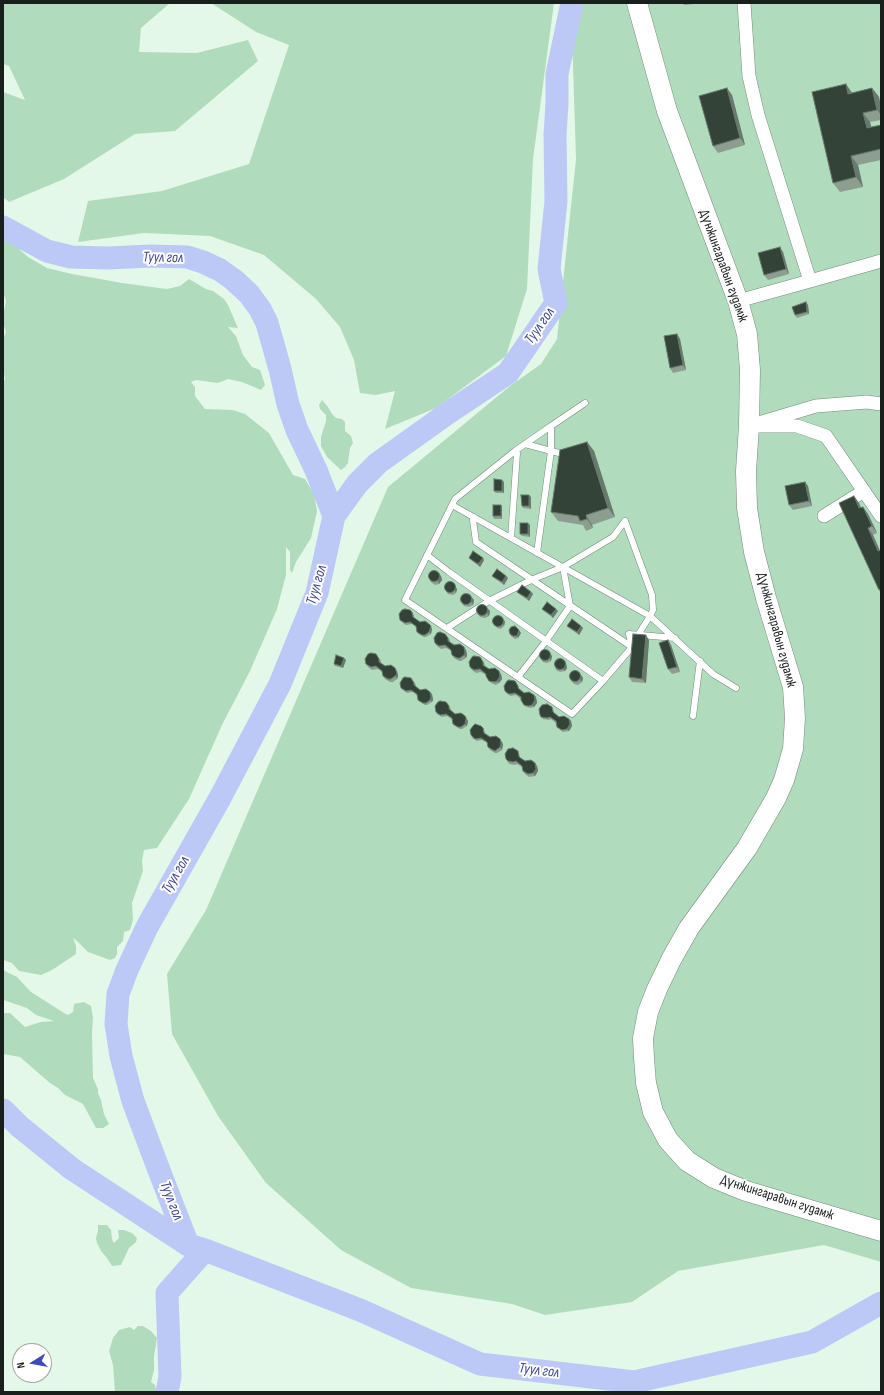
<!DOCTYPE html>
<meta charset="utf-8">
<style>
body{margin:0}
#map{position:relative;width:884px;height:1395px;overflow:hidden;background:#e4f8e9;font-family:"Sofia Sans Condensed",sans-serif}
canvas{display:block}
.frame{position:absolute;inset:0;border:4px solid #19201b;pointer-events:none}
.north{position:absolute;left:12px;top:1343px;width:40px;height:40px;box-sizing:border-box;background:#fff;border:1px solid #a3a6a4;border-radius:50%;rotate:259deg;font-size:11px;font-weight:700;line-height:16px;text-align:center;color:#19201b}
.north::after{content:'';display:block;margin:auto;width:14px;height:18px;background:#4049bd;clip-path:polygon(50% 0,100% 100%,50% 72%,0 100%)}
</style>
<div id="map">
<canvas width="884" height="1395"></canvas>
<div class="frame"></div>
<div class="north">N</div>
</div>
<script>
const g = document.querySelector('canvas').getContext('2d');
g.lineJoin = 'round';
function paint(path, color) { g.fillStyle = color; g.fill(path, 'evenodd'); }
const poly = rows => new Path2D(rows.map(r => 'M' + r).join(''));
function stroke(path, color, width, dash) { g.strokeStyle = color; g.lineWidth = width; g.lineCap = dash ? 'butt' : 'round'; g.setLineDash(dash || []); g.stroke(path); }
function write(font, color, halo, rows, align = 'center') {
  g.font = font + ' "Sofia Sans Condensed",sans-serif'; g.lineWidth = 4; g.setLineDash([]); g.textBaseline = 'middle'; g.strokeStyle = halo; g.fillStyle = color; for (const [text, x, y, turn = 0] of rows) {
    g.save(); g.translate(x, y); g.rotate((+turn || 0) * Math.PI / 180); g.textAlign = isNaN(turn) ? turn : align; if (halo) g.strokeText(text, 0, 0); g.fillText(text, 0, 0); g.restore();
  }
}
paint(poly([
 [3,3,170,3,141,28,139,52,197,53,248,40,258,61,175,131,135,134,64,179,9,202,3,197,3,92,25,100,9,66,3,64],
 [211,3,554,3,533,159,527,289,506,356,436,408,385,429,395,391,376,395,360,393,354,360,340,327,316,299,264,255,210,236,144,233,78,242,88,201,162,191,249,164,289,45,256,32],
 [571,3,881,3,881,1262,824,1245,678,1271,632,1302,545,1315,512,1304,411,1288,341,1250,266,1183,218,1116,172,1034,167,974,206,910,388,487,510,386,541,364,557,339,576,159],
 [3,234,8,235,9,240,15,239,18,243,19,249,28,257,47,268,72,274,122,283,167,289,180,286,189,279,206,289,213,291,224,299,228,305,238,328,228,327,236,336,243,355,252,367,260,370,265,385,261,390,242,382,228,379,218,383,196,380,191,382,195,387,195,396,205,409,233,410,245,414,269,433,293,475,305,479,314,494,317,511,311,538,296,562,292,573,290,570,290,552,286,547,286,575,277,609,250,671,222,725,189,799,157,848,144,850,142,861,143,871,132,903,133,920,130,930,124,932,123,941,117,947,117,954,115,958,110,960,88,952,77,941,73,938,76,946,76,954,52,970,41,975,19,971,12,963,3,960,3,383,5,379,3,368,3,339,6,332,3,323,3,316,6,301,3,292],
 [322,400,328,407,332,414,336,418,342,419,345,422,345,431,351,436,353,443,350,448,348,463,345,467,341,470,327,457,321,446,321,437,326,421,326,415,320,409,319,405],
 [3,970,17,977,31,992,64,1013,68,1015,73,1012,74,1004,84,1002,91,1006,93,1018,92,1032,93,1078,98,1089,98,1093,101,1100,104,1114,109,1124,103,1128,96,1128,83,1104,65,1095,58,1088,50,1083,20,1057,3,1054,3,1013,10,1013,25,1027,41,1022,54,1021,36,1015,27,1008,3,1000],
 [98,1225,107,1225,111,1230,112,1239,114,1243,119,1238,118,1230,124,1230,132,1233,137,1238,136,1242,129,1248,121,1265,112,1266,107,1258,101,1251,97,1243,96,1238,98,1231],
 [138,1326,143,1326,151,1331,157,1338,154,1356,154,1370,151,1382,155,1385,156,1390,155,1392,115,1392,113,1365,109,1351,113,1338,119,1330,130,1327,134,1330]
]), '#b0dcbd');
stroke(poly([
 [3,227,47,251,71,257,108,258,151,256,187,257,203,262,220,270,234,280,249,294,260,309,267,323,280,369,288,404,297,430,316,470,334,516,317,593,280,684,220,798,147,927,127,970,118,994,116,1024,121,1056,133,1101,157,1165,188,1245],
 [334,516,357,484,378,463,448,413,508,373,556,303,549,269,556,201,555,135,557,103,557,74,572,3],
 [3,1110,19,1126,72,1169,188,1245,205,1250,360,1310,480,1364,634,1382,812,1342,881,1303],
 [167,1392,170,1377,167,1293,205,1250,192,1246]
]), '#bcc8f6', 23);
const service = poly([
 [551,426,585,403],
 [525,444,559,453],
 [452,505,455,499,515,451,551,426,551,451,537,553],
 [474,517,473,520,476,542,632,647],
 [511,538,517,453,515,451],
 [427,555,449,572,603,681],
 [447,628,489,601,531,580,563,567,613,537,625,521,652,595,653,610,650,616,713,674,736,688],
 [638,635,650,616,452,505,405,600,572,714,603,681,632,647,629,634,675,638],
 [518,677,546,641,570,606,563,567],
 [693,716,700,661]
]);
const minor = poly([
 [810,281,881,261],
 [738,301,810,281,758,115,749,76,744,3],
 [762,422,816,406,867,402,881,404],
 [749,426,797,426,826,436,881,516],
 [824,516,864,491]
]);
const primary = poly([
 [637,3,667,111,738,301,747,334,750,370,749,426,746,471,747,508,754,552,766,598,793,687,795,718,793,749,784,780,776,798,747,848,689,928,672,958,657,989,648,1012,643,1038,644,1058,646,1083,653,1112,668,1140,687,1161,714,1178,746,1191,881,1231]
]);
stroke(service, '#76887b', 7);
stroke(minor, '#76887b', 14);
stroke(primary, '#76887b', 21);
stroke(service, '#fff', 6);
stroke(minor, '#fff', 13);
stroke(primary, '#fff', 20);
paint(poly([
 [683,3,705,3,684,5],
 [846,84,852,93,872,88,879,97,881,107,881,120,870,122,871,127,881,125,881,160,858,165,863,187,840,192,833,183],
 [732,95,745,145,718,153,713,146],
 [783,252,789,274,768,280,764,275],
 [808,305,809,314,797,318,795,315],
 [677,334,680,339,686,370,673,373,670,368],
 [587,442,594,451,615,517,592,525,593,528,586,531,583,525,558,521,551,512],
 [504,482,504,493,496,493,494,491],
 [805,482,808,486,812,506,793,510,789,505],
 [854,496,859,503,861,508,863,507,868,514,877,533,873,535,880,551,881,550,881,594,879,590],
 [531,497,531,509,523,508,522,506],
 [501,505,502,507,502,519,494,519,493,516],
 [530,525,530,537,522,536,520,534],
 [469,558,483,558,484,560,480,567,471,560],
 [441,576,442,580,439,584,435,585,431,582,430,580],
 [492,576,506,576,508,578,504,585,494,578],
 [444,588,457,589,456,593,453,595,448,594],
 [517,592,531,592,533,594,529,601,519,594],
 [470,594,474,600,473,605,469,607,464,606,460,600],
 [485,605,490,611,489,616,485,618,480,617,476,611],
 [542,609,558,611,553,618,544,611],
 [414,614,414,618,420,622,431,626,432,629,431,634,426,637,424,637,419,634,417,632,417,628,412,624,406,625,402,622,400,620],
 [501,616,505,622,504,626,501,629,497,628,495,625],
 [567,626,581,626,583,628,579,635,569,628],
 [521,633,518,638,515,639,511,636,510,634],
 [445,634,450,640,450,642,454,645,466,650,467,655,466,658,461,661,459,661,454,658,452,655,452,651,446,648,441,649,437,646,435,643],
 [649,640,646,683,632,682,629,677],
 [668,640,671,645,680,672,672,674,668,669],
 [548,650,552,656,551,661,547,663,543,662,539,656],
 [376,654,381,661,381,663,385,666,395,668,397,671,398,676,397,679,393,682,390,682,385,679,383,676,383,672,378,669,372,670,368,667,366,664],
 [480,657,485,664,484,666,489,669,501,674,502,679,499,683,496,685,491,683,486,676,486,675,481,672,476,673,472,670,470,667],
 [346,660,343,668,335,666,334,664],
 [566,663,567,668,565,671,560,672,556,670,555,667],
 [579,672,583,678,582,682,578,685,574,684,569,678],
 [411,678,416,685,416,687,420,690,432,694,433,700,432,702,427,705,425,705,420,702,418,700,418,696,413,692,407,693,403,690,401,688],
 [515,681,519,688,519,690,524,693,534,695,536,697,537,703,534,707,531,708,526,707,521,700,521,699,516,695,511,696,506,693,505,691],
 [446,702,451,709,451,710,455,714,465,716,468,721,467,726,462,729,460,729,455,726,453,724,453,720,447,716,442,717,437,714,436,712],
 [553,709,554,713,559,717,569,719,571,721,572,726,569,731,563,732,559,729,557,727,556,723,551,719,549,720,543,719,540,715],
 [483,728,484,730,485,734,490,737,502,742,503,744,502,750,497,753,495,753,490,750,488,747,488,743,482,740,477,741,472,738,471,735],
 [519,754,520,758,525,761,537,766,538,771,535,776,529,777,525,774,523,771,522,767,517,764,515,765,509,764,506,759]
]), '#8c9e90');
paint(poly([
 [846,84,852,93,848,94],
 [727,88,732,95,745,145,740,138],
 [872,88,879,97,881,107,881,115,877,110],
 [863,113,870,122,874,138,867,128],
 [851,156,858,165,863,187,856,177],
 [780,247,783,252,789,274,786,269],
 [806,302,808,305,809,314,807,312],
 [677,334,680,339,686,370,683,365],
 [587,442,594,451,615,517,608,508],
 [502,480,504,482,504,493,502,491],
 [805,482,808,486,812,506,809,501],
 [529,495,531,497,531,509,529,506],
 [854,496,859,503,864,515,859,508],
 [501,505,502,507,502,519,501,516],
 [863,507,868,514,877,533,872,526],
 [586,515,592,525,593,528,587,519],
 [528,523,530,525,530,537,528,534],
 [868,528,873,535,881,553,878,551],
 [483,558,484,560,480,567,478,564],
 [439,573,441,576,442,580,439,584,438,581],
 [506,576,508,578,504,585,502,582],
 [453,582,457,589,456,593,455,591],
 [531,592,533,594,529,601,527,598],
 [472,598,474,600,473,605,471,602],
 [488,609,490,611,489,616,487,613],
 [556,609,558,611,553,618,551,615],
 [504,620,505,622,504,626,503,624],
 [429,624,432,629,431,634,429,632],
 [581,626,583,628,579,635,577,632],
 [519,630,521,633,518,638,517,636],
 [646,635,649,640,646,683,642,679],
 [668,640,671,645,680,672,677,667],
 [464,647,466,650,467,655,466,658,464,655],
 [550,654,552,656,551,661,549,658],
 [344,658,346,660,343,668,341,666],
 [565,661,566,663,567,668,565,671,563,669],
 [395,668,397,671,398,676,397,679,395,676],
 [499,671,501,674,502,679,499,683,497,681],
 [581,675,583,678,582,682,580,680],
 [430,692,432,694,433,700,432,702,430,700],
 [534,695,536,697,537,703,534,707,532,705],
 [465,716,468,721,467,726,465,724],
 [569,719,571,721,572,726,569,731,567,729],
 [500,739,503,744,502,750,500,747],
 [535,763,537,766,538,771,535,776,533,773]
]), '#68796d');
const building = poly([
 [846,84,848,94,872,88,877,110,863,113,867,128,881,125,881,149,851,156,856,177,833,183,812,92,846,84],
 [727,88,740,138,713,146,699,96,727,88],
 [780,247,786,269,764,275,758,253,780,247],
 [806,302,807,312,795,315,792,307,806,302],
 [677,334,683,365,670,368,664,336,677,334],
 [587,442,608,508,586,515,587,519,580,521,578,516,551,512,560,450,587,442],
 [494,479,502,480,502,491,494,491,494,479],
 [805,482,809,501,789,505,785,486,805,482],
 [521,495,529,495,529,506,522,506,521,495],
 [854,496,859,508,863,507,872,526,868,528,878,551,881,550,881,589,879,590,839,503,854,496],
 [493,505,501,505,501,516,493,516,493,505],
 [520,523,528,523,528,534,520,534,520,523],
 [473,551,483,558,478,564,469,558,473,551],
 [497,569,506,576,502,582,492,576,497,569],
 '428.5 576a5.5 5.5 0 1 1 11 0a5.5 5.5 0 1 1-11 0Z',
 '444.5 587a5.5 5.5 0 1 1 11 0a5.5 5.5 0 1 1-11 0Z',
 [522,585,531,592,527,598,517,592,522,585],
 '460.5 599a5.5 5.5 0 1 1 11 0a5.5 5.5 0 1 1-11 0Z',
 [547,602,556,609,551,615,542,609,547,602],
 '476.5 610a5.5 5.5 0 1 1 11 0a5.5 5.5 0 1 1-11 0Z',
 [405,609,410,610,412,612,413,617,420,622,425,621,429,624,431,626,429,632,425,635,422,635,417,632,416,626,410,622,405,623,400,620,399,614,402,610,405,609],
 '492.5 621a5.5 5.5 0 1 1 11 0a5.5 5.5 0 1 1-11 0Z',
 [572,619,581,626,577,632,567,626,572,619],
 [515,626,519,630,517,636,513,636,510,634,509,630,511,627,515,626],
 [440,632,445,634,448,638,448,641,454,645,460,644,464,647,465,653,464,655,460,658,457,658,452,655,451,650,445,645,439,646,435,643,434,638,437,633,440,632],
 [633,634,646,635,642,679,629,677,633,634],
 [668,640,677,667,668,669,659,643,668,640],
 '539.5 655a5.5 5.5 0 1 1 11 0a5.5 5.5 0 1 1-11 0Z',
 [371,653,376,654,379,659,379,662,385,666,391,665,395,668,397,674,395,676,391,679,388,679,383,676,382,671,376,666,371,667,366,664,365,659,368,654,371,653],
 [336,655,344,658,341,666,334,664,336,655],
 [474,656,480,657,483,662,483,665,489,669,495,668,499,671,500,676,497,681,495,682,489,681,486,676,486,674,480,669,474,670,470,667,469,662,472,657,474,656],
 '554.5 664a5.5 5.5 0 1 1 11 0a5.5 5.5 0 1 1-11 0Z',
 '569.5 676a5.5 5.5 0 1 1 11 0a5.5 5.5 0 1 1-11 0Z',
 [405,677,411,678,414,683,414,685,420,690,426,689,430,692,431,697,430,700,426,703,423,703,418,700,417,694,411,690,406,691,401,688,400,683,403,678,405,677],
 [509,680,515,681,518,686,518,688,524,693,529,692,534,695,535,700,532,705,529,706,524,705,521,700,521,697,515,693,509,694,505,691,504,686,507,681,509,680],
 [440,701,446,702,449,706,449,709,455,714,461,713,465,716,466,718,465,724,461,727,458,727,453,724,452,718,446,714,440,715,436,712,435,706,438,702,440,701],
 [547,704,552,707,553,712,559,717,564,716,569,719,570,724,567,729,562,730,557,727,556,721,550,717,547,718,541,717,540,715,539,709,542,705,547,704],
 [475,724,481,726,483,728,484,733,490,737,496,736,500,739,501,742,500,747,495,751,493,750,488,747,487,742,481,738,475,739,471,735,470,730,473,726,475,724],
 [513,748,518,751,519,757,525,761,531,760,535,763,536,769,533,773,528,774,523,771,522,766,516,761,513,762,508,761,506,759,505,754,508,749,513,748]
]);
paint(building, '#334338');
stroke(building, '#68796d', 1);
write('14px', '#19201b', '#fff', [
 ["Дүнжингаравын гудамж",723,266,70],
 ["Дүнжингаравын гудамж",776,630,75],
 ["Дүнжингаравын гудамж",777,1198,18]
]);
write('italic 15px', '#3c468b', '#fff', [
 ["Туул гол",163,258,1],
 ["Туул гол",540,326,-55],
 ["Туул гол",317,585,-74],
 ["Туул гол",176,875,-60],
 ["Туул гол",171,1201,69],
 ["Туул гол",539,1371,7]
]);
</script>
